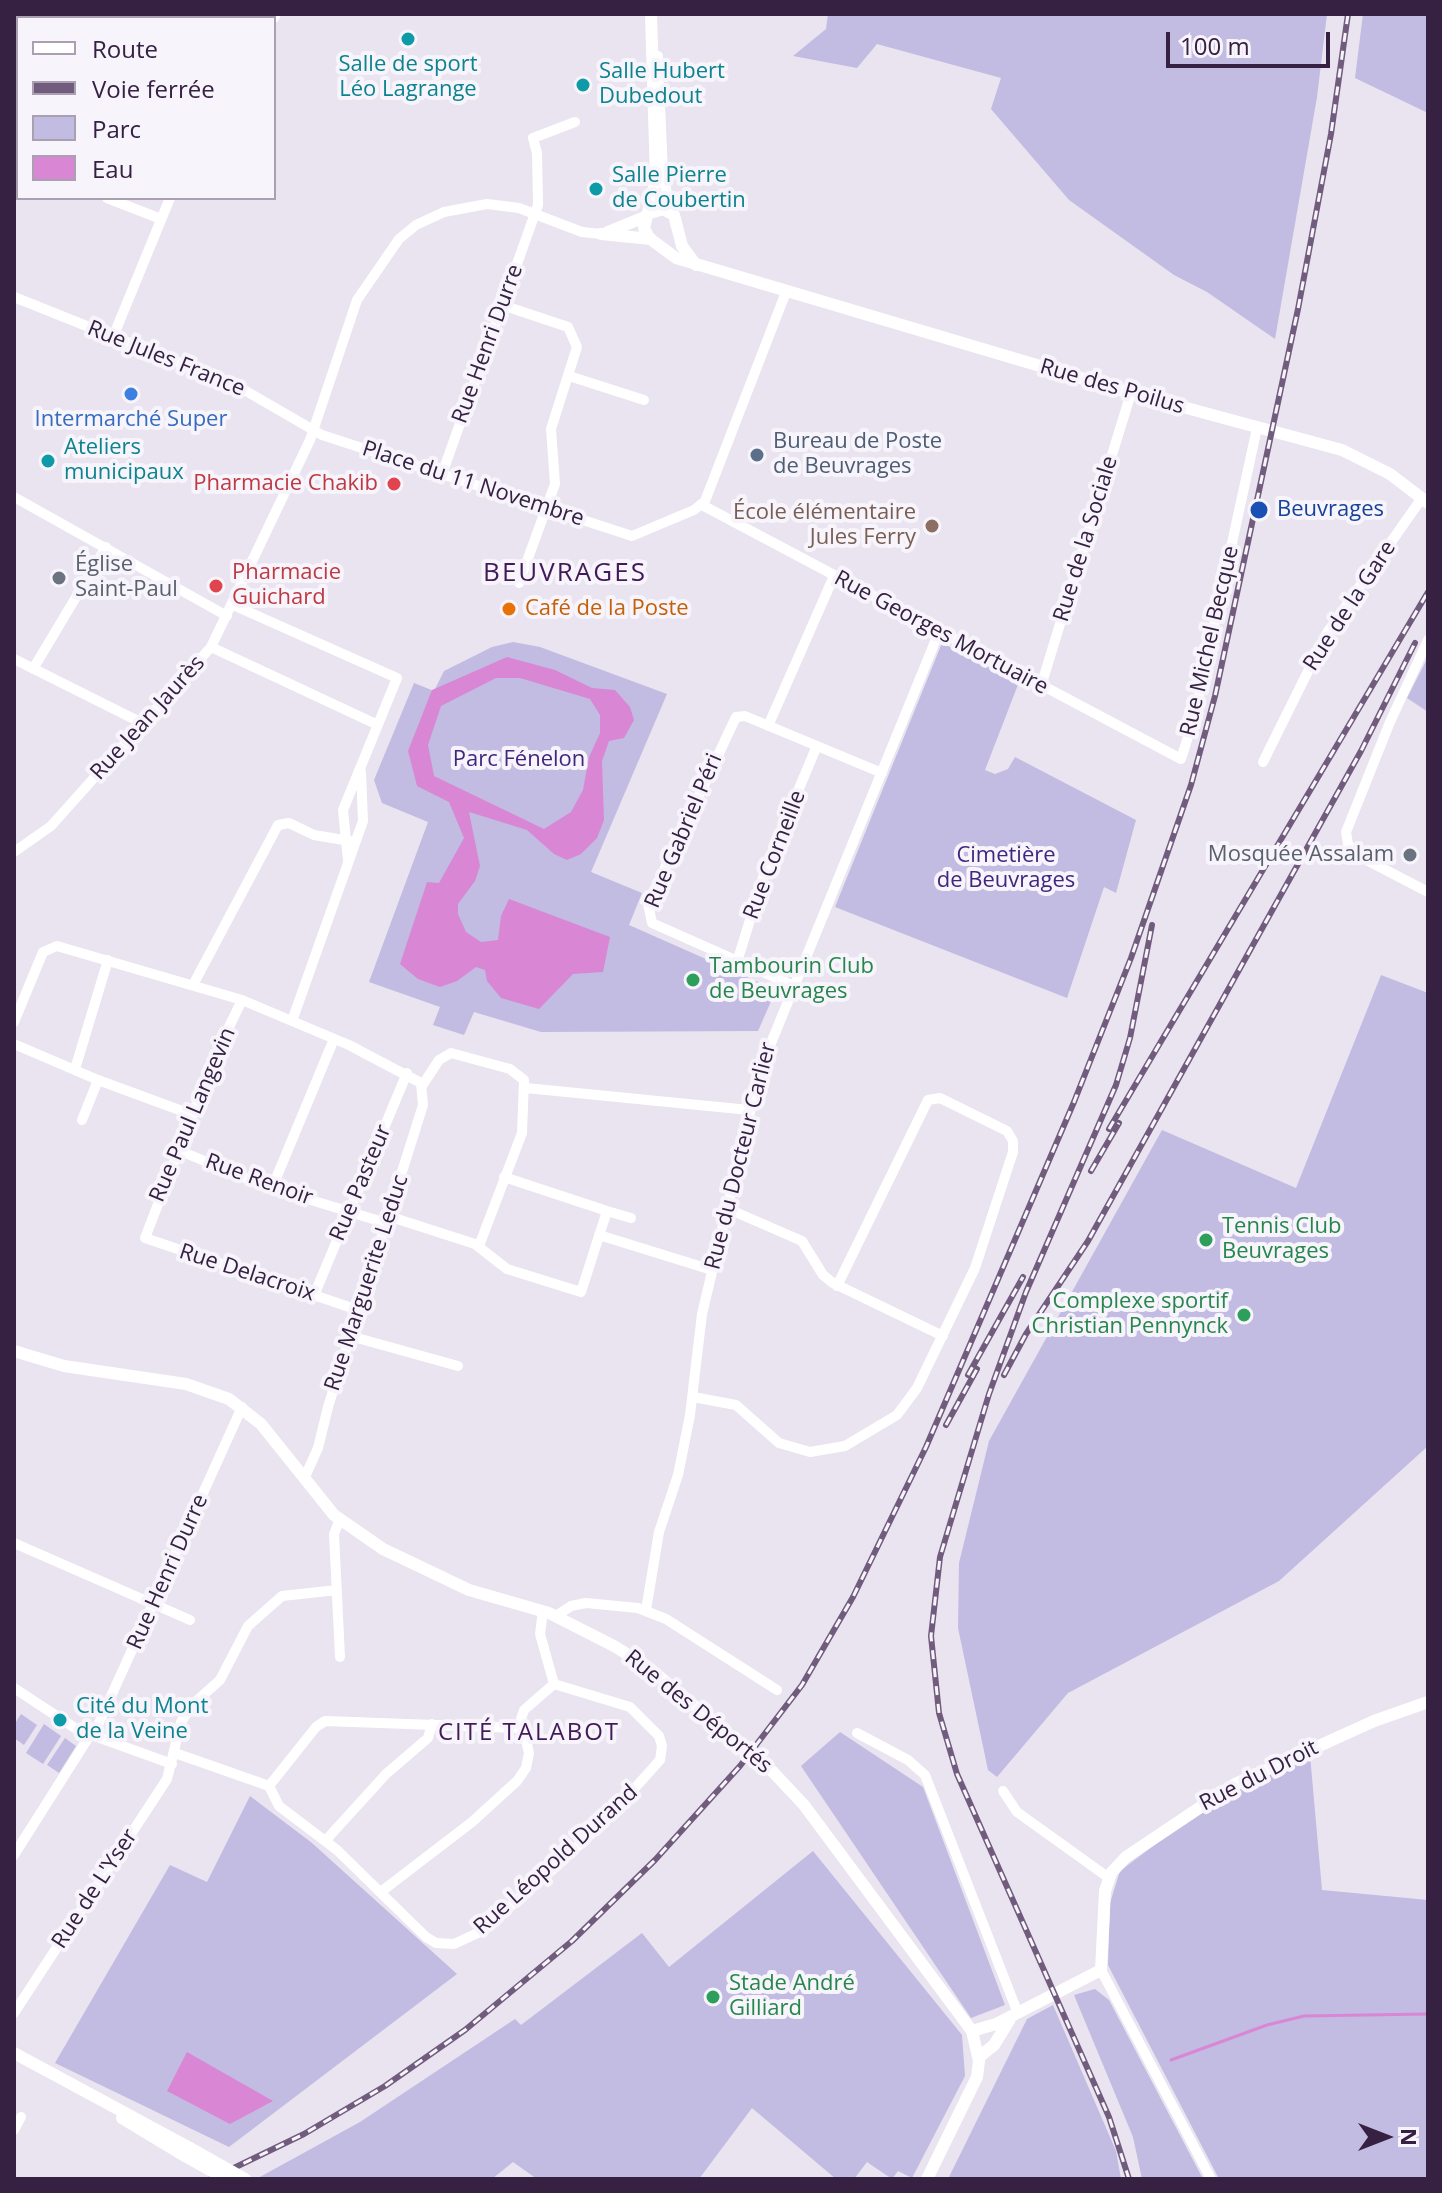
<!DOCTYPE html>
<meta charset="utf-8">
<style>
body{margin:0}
#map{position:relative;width:1442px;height:2193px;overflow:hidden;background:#e9e4ef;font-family:"Open Sans",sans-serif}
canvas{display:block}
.frame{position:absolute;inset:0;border:16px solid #362143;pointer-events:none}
.legend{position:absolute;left:16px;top:16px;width:260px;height:184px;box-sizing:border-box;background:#f7f5fb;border:2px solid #aaa0b1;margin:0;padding:10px 14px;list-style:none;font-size:24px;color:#362143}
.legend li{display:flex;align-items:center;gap:16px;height:40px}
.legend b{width:40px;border:2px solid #aaa0b1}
.north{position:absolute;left:1346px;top:2097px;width:80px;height:80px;-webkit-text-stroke:6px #f7f5fb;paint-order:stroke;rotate:90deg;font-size:22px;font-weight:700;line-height:32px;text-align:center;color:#362143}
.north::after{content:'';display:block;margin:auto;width:28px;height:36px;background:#362143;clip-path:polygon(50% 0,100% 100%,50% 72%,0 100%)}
.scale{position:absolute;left:1166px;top:32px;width:164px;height:36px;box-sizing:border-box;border:4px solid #362143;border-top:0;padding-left:10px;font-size:24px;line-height:28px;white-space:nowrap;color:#362143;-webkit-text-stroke:6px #f7f5fb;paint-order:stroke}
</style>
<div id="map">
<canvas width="1442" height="2193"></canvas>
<div class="frame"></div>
<ul class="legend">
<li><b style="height:10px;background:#fff"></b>Route</li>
<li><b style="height:10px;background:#715c7e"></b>Voie ferrée</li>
<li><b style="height:22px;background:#c2bbe2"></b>Parc</li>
<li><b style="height:22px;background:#d987d4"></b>Eau</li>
</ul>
<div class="north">N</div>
<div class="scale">100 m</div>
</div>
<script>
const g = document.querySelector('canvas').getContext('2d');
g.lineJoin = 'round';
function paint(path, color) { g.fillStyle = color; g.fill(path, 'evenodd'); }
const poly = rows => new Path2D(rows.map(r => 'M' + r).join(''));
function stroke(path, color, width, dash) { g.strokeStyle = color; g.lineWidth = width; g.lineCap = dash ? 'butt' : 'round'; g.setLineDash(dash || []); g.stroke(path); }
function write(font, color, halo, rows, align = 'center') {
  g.font = font + ' "Open Sans",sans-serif'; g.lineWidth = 8; g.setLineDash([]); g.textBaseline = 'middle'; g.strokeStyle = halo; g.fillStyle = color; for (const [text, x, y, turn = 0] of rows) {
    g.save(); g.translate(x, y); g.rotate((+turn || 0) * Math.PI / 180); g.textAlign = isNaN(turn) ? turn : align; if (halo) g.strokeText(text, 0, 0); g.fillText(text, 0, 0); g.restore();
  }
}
paint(poly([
 [14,14,40,14,39,18,18,18,18,110,14,119],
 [828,14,1327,14,1317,97,1275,339,1207,292,1174,275,1069,200,991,109,1001,78,877,44,857,68,793,56,826,29],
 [1363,14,1428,14,1428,113,1355,78],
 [513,642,540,647,667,694,591,872,642,893,629,925,776,990,758,1031,541,1032,474,1012,464,1035,433,1025,440,1007,369,982,428,822,382,803,374,780,414,683,434,691,444,671,492,647],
 [942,643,1019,682,985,770,995,774,1008,769,1015,757,1136,820,1116,893,1104,887,1067,998,835,907],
 [1428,657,1428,712,1407,698],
 [1381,975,1428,993,1428,1446,1279,1581,1068,1693,997,1777,988,1770,958,1628,959,1563,989,1441,1162,1130,1296,1188],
 [21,1714,37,1725,24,1745,14,1738,14,1725],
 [44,1724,61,1736,43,1764,26,1753],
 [840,1732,923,1787,1005,2005,971,2018,801,1766],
 [65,1738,76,1746,59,1773,47,1765],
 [1310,1755,1322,1890,1428,1900,1428,2179,1219,2179,1108,1965,1110,1903,1120,1871,1206,1806],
 [250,1796,312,1843,457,1974,229,2147,55,2063,170,1865,207,1882],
 [813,1851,962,2035,965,2076,912,2178,898,2171,892,2179,867,2162,854,2179,836,2179,752,2108,699,2179,537,2179,513,2162,492,2179,258,2178,360,2122,515,2019,521,2025,642,1933,669,1967],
 [1095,1989,1109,2000,1203,2179,1142,2179,1133,2137,1074,1995],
 [1053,2005,1116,2151,1121,2179,948,2179,1027,2019]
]), '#c2bbe2');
paint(poly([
 [507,657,555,670,592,688,615,690,630,707,634,720,624,738,609,741,602,761,604,820,597,838,581,854,567,860,554,854,527,830,469,812,480,866,475,881,458,904,458,914,466,932,481,942,498,940,501,916,509,899,610,937,603,972,573,974,539,1009,501,998,487,981,485,970,476,967,457,981,440,987,418,979,400,964,427,882,439,883,464,838,449,802,417,786,408,751,432,690],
 [496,678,520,678,590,699,600,715,600,733,589,757,583,790,571,812,544,829,434,776,428,745,441,706],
 [187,2052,273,2101,230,2124,167,2091]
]), '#d987d4');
stroke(poly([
 [1171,2060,1267,2025,1304,2016,1428,2014]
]), '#d987d4', 3);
stroke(poly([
 [48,18,49,14],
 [274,18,276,14],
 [658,56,663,175,671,212],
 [14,132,18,125],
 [14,154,18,156],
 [107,198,161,219],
 [14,297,239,387,322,435,632,536,694,510,705,501,786,292],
 [502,305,568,327,577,347,551,429,555,484,519,583],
 [113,337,170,198],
 [569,376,644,400],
 [442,474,538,205,537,153,533,138,575,122],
 [14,497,227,616],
 [702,505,1181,759,1194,718,1257,428],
 [233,605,397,678,343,810,348,860],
 [1428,640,1390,722,1346,832,1348,844,1357,855,1428,892],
 [211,647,378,725],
 [14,659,144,724],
 [33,669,106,547],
 [1041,686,1131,393],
 [768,726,834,576],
 [1263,762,1327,633,1422,498],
 [14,852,51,826,211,647,310,440,357,300,399,239,416,225,444,212,487,204,519,208,582,232,601,234],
 [737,962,767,865,816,748],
 [193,985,278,825,289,823,314,835,350,841],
 [794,986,652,923,648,904,736,717,745,716,882,773],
 [242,1000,215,1056,145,1238,358,1310],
 [292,1021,363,821,361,772],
 [14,1022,43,952,57,946,242,1000,349,1045,421,1083,423,1105,328,1407,318,1448,304,1479],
 [14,1044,98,1080],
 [75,1069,108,960],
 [422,1086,439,1060,451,1053,510,1069,524,1080,522,1133,479,1246],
 [526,1088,749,1110],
 [82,1120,98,1080,193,1115],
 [178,1150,262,1185,386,1223],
 [272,1188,334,1039],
 [726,1208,802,1241,823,1275,833,1283,943,1336],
 [607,1211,631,1218],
 [388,1216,475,1244,507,1269,581,1292,607,1211,504,1177],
 [599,1235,712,1270],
 [315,1293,407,1073],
 [350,1336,458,1366],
 [693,1397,736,1405,779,1443,810,1452,845,1446,897,1415,917,1388,975,1268,1013,1152,1013,1141,1007,1131,940,1098,928,1100,837,1286],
 [14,1543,190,1620],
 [646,1610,659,1532,678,1475,690,1415,702,1314,760,1070,939,632],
 [556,1616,571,1606,586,1603,638,1608,666,1619,777,1690],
 [340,1657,334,1534,340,1519],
 [14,1688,78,1730,172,1764],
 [857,1733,908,1760,925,1775,1017,2011],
 [93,1736,242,1407],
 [175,1753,269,1786,279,1806,337,1850,426,1937,436,1943,454,1944,482,1931,551,1871,607,1819,660,1760,662,1746,659,1736,630,1707,554,1684],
 [269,1786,316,1727,325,1721,518,1728,524,1710,554,1684,540,1634,543,1611],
 [1003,1791,1017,1812,1109,1878],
 [326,1840,386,1774,428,1738,432,1724],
 [14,1855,90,1735],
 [382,1891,472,1822,517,1781,526,1768,529,1753,524,1732,518,1728],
 [1101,1970,1211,2179],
 [14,2013,167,1779,181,1722,193,1704,220,1680,248,1626,282,1596,337,1590],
 [14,2130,21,2117]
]), '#fff', 10);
stroke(poly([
 [651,14,656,180,644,228,649,238,676,258,1131,393,1342,450,1390,474,1428,503],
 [650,213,663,209,674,215,682,246,696,265],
 [608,232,647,216],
 [601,234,651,239],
 [14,1351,64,1366,186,1384,229,1399,261,1424,334,1515,383,1549,469,1590,549,1613,614,1646,648,1667,740,1744],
 [773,1772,804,1805,972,2031,979,2061,977,2077,927,2179],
 [972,2031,996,2024,1101,1970,1105,1891,1111,1873,1126,1857,1235,1784,1374,1721,1428,1702],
 [14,2053,190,2148],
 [979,2057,994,2045,1010,2019],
 [122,2118,185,2156]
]), '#fff', 12);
const rail = poly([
 [1109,1129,1428,592],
 [1091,1171,1119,1123],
 [968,1375,1023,1277],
 [1004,1375,1026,1334,1088,1241,1361,751,1415,643],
 [946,1425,977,1369],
 [211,2179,304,2134,385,2086,465,2030,572,1941,655,1860,740,1766,802,1685,853,1597,926,1447,1074,1102,1131,958,1191,785,1215,696,1298,309,1331,134,1348,14],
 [1129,2179,1109,2117,957,1774,939,1713,931,1636,940,1557,989,1394,1026,1292,1116,1085,1130,1038,1152,925]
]);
stroke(rail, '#715c7e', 6);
stroke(rail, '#f7f5fb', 3, [9]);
stroke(poly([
 [740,1744,773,1772],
 [190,2148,245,2179],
 [185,2156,226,2179]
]), '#fff', 12);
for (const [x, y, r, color] of [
 [408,39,8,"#0f9aa8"],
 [583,85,8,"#0f9aa8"],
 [596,189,8,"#0f9aa8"],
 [131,394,8,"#3f7fe0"],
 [757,455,8,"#5c6f8a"],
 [48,461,8,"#0f9aa8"],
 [394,484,8,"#e0444e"],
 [1259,510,10,"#1a4fb4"],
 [932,526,8,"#8d6e63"],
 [59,578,8,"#6b7280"],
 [216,586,8,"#e0444e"],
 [509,609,8,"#e8710a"],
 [1410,855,8,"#6b7280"],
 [693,980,8,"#2e9e5b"],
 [1206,1240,8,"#2e9e5b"],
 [1244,1315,8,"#2e9e5b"],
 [60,1720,8,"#0f9aa8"],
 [713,1997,8,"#2e9e5b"]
]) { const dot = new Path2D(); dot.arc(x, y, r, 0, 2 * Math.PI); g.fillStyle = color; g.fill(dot); stroke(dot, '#f7f5fb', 3); }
write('22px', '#0d838f', '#f7f5fb', [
 ["Salle de sport",408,65,"center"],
 ["Léo Lagrange",408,90,"center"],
 ["Salle Hubert",599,72],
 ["Dubedout",599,97],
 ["Salle Pierre",612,176],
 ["de Coubertin",612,201],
 ["Ateliers",64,448],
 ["municipaux",64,473],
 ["Cité du Mont",76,1707],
 ["de la Veine",76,1732]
], 'left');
write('22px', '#362143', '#f7f5fb', [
 ["Rue Henri Durre",488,344,-70],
 ["Rue Jules France",166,359,22],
 ["Rue des Poilus",1112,387,16],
 ["Place du 11 Novembre",473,484,18],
 ["Rue de la Sociale",1086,539,-73],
 ["Rue de la Gare",1350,606,-57],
 ["Rue Georges Mortuaire",941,633,28],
 ["Rue Michel Becque",1210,641,-77],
 ["Rue Jean Jaurès",148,718,-48],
 ["Rue Gabriel Péri",684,831,-67],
 ["Rue Corneille",775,855,-69],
 ["Rue Paul Langevin",193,1115,-67],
 ["Rue du Docteur Carlier",741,1156,-76],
 ["Rue Renoir",259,1180,20],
 ["Rue Pasteur",361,1183,-67],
 ["Rue Delacroix",247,1273,18],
 ["Rue Marguerite Leduc",367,1283,-72],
 ["Rue Henri Durre",168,1572,-66],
 ["Rue des Déportés",698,1712,39],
 ["Rue du Droit",1259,1776,-27],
 ["Rue Léopold Durand",556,1860,-42],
 ["Rue de L'Yser",95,1889,-57]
]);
write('22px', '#366cbe', '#f7f5fb', [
 ["Intermarché Super",131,420]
]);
write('22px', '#4e5e75', '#f7f5fb', [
 ["Bureau de Poste",773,442],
 ["de Beuvrages",773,467]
], 'left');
write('22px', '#be3a42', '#f7f5fb', [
 ["Pharmacie Chakib",378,484],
 ["Pharmacie",232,573,"left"],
 ["Guichard",232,598,"left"]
], 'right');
write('22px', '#164399', '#f7f5fb', [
 ["Beuvrages",1277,510]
], 'left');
write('22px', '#785e54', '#f7f5fb', [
 ["École élémentaire",916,513],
 ["Jules Ferry",916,538]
], 'right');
write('22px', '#5b616d', '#f7f5fb', [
 ["Église",75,565],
 ["Saint-Paul",75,590],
 ["Mosquée Assalam",1394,855,"right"]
], 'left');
write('22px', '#c56008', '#f7f5fb', [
 ["Café de la Poste",525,609]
], 'left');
write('22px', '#40277e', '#f7f5fb', [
 ["Parc Fénelon",519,760],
 ["Cimetière",1006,856],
 ["de Beuvrages",1006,881]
]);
write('22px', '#27864d', '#f7f5fb', [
 ["Tambourin Club",709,967],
 ["de Beuvrages",709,992],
 ["Tennis Club",1222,1227],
 ["Beuvrages",1222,1252],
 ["Complexe sportif",1228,1302,"right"],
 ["Christian Pennynck",1228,1327,"right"],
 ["Stade André",729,1984],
 ["Gilliard",729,2009]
], 'left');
g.letterSpacing = '2px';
write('24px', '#421a57', '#f7f5fb', [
 ["CITÉ TALABOT",529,1733]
]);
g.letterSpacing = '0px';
g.letterSpacing = '2px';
write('26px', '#421a57', '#f7f5fb', [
 ["BEUVRAGES",565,574]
]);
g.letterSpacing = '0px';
</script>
